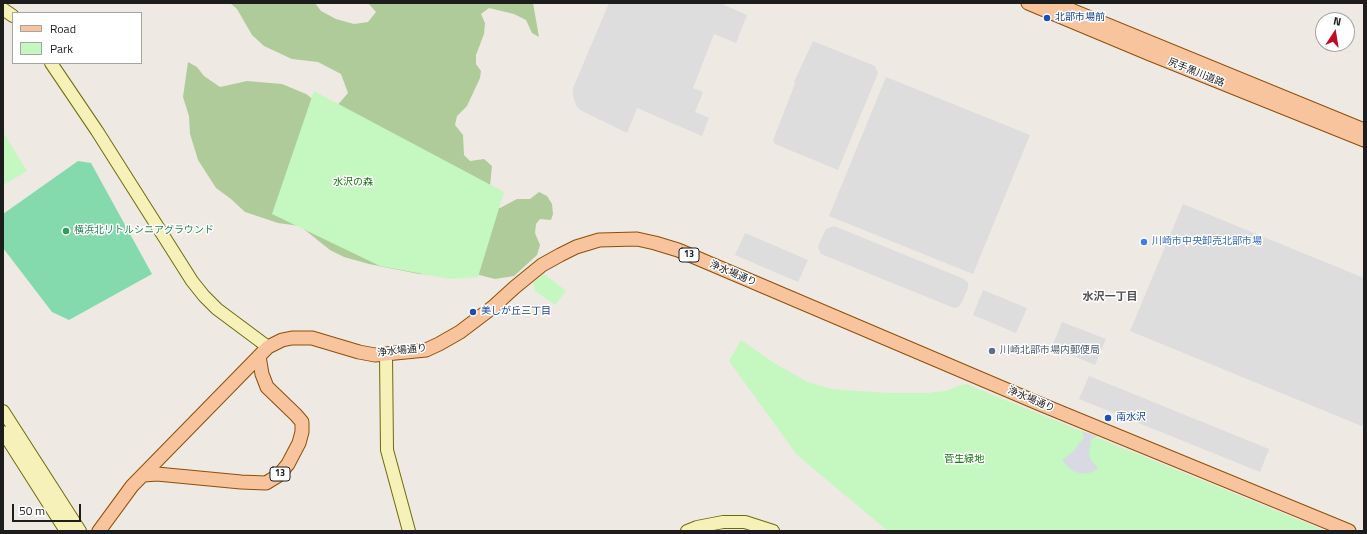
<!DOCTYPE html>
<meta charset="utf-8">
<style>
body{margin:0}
#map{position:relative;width:1367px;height:534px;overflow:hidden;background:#eee9e3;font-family:"Titillium Web",sans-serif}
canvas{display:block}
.frame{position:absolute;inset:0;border:4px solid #1d1d1d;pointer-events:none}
.legend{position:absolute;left:12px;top:12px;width:130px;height:52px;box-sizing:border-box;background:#fff;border:1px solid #a5a5a5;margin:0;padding:5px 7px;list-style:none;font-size:12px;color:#1d1d1d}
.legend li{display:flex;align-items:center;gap:8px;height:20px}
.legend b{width:20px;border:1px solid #a5a5a5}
.north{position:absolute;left:1315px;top:12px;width:40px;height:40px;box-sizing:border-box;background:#fff;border:1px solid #a5a5a5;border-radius:50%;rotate:12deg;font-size:11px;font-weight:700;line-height:16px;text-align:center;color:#1d1d1d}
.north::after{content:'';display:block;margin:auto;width:14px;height:18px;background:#c10923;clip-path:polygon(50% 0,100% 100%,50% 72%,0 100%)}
.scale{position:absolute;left:12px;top:504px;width:69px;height:18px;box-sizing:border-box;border:2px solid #1d1d1d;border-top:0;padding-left:5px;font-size:12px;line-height:14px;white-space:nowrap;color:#1d1d1d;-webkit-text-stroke:3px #fff;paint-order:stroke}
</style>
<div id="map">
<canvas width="1367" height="534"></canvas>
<div class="frame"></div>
<ul class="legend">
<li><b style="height:5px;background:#f7c49e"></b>Road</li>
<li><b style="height:11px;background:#c5f7c1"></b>Park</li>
</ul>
<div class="north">N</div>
<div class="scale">50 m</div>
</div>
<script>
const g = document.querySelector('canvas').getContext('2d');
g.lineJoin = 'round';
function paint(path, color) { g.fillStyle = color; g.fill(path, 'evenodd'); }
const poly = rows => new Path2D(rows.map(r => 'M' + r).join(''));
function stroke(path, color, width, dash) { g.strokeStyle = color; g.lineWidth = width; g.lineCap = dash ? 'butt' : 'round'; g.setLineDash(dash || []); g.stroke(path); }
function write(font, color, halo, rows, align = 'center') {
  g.font = font + ' "Titillium Web","Noto Sans JP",sans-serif'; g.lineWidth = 3; g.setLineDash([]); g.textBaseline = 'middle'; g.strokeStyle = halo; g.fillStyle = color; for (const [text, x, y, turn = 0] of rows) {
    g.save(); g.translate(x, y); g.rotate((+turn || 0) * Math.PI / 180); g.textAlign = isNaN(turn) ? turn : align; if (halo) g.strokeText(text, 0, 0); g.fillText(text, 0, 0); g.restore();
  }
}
paint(poly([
 [230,3,315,3,321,11,336,19,354,24,368,22,376,12,368,3,533,3,539,37,532,33,526,20,514,14,489,8,481,14,485,23,484,34,476,55,476,64,481,71,480,78,467,106,457,116,455,125,463,135,464,155,470,161,484,159,492,166,488,206,500,208,517,199,530,199,539,192,547,196,552,204,553,214,551,220,540,219,536,224,535,233,540,245,537,255,514,276,495,279,464,271,448,275,419,274,369,264,344,257,330,250,300,226,278,223,245,212,231,199,216,188,198,160,190,134,189,116,183,97,188,62,197,67,204,76,220,87,247,81,282,84,306,94,314,100,335,108,348,93,341,74,318,62,292,59,264,46,252,35,237,9]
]), '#afcb9a');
paint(poly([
 [314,91,504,192,478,277,450,279,380,266,272,214],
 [3,132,27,171,3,185],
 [544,274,566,291,555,305,535,291,533,283],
 [741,340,774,363,808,382,831,389,887,393,927,393,946,391,958,386,966,384,1326,531,888,531,797,455,729,361]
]), '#c5f7c1');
paint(poly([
 [78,161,91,163,152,274,69,320,52,312,3,248,3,214]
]), '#84daac');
paint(poly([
 [609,3,720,3,747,15,736,43,714,34,693,88,703,92,695,112,709,118,702,136,637,108,627,133,580,110,576,105,573,96,573,88],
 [813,41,875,66,878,73,838,170,775,144,773,140,795,84,794,82],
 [886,77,1030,135,973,274,829,216],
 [1183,204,1364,278,1364,427,1130,331],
 [834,226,964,279,968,283,968,288,961,304,958,307,954,308,821,254,819,250,818,246,826,229],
 [745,233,808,260,798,282,735,255],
 [983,290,1027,308,1016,333,973,315],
 [1062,322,1106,339,1095,365,1052,347],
 [1089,376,1269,449,1260,472,1079,399]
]), '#ddd');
paint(poly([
 [1082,431,1097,436,1091,440,1089,455,1091,460,1098,468,1093,472,1082,474,1073,471,1063,462,1063,459,1073,452,1078,445,1084,437]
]), '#d8d9e3');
const secondary = poly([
 [3,9,13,16],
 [51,63,97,131,192,281,204,296,217,309,268,347],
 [386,355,387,450,409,531],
 [3,411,80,531],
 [3,432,66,531],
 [687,531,697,527,723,522,745,522,773,531]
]);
const primary = poly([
 [1028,3,1150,54,1364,140],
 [1054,3,1364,130],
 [144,475,157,474,241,482,266,483,279,475,288,464,299,443,302,432,302,422,296,415,267,387,262,374,259,356],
 [99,531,132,486,268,347,282,340,292,338,312,338,359,352,375,355,426,350,439,344,460,332,493,307,515,287,542,265,560,255,576,247,599,240,637,239,655,243,678,250,1040,404,1349,531]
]);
stroke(secondary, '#6f6b09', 14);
stroke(primary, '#8f4e06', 15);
stroke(secondary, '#f6f1b9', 12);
stroke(primary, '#f7c49e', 13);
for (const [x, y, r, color] of [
 [1047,18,4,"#1a4fb4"],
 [66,231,4,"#2e9e5b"],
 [1144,242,4,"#3f7fe0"],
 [473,312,4,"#1a4fb4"],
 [992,351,4,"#5c6f8a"],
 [1108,418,4,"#1a4fb4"]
]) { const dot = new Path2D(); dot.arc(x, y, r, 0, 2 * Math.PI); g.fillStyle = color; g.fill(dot); stroke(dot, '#fff', 1.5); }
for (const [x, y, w] of [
 [689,255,20],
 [280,474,20]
]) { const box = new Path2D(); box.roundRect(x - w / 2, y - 7, w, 14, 3); g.fillStyle = '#fff'; g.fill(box); stroke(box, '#1d1d1d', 1); }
write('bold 9px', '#1d1d1d', null, [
 ["13",689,255],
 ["13",280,474]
]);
write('10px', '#164399', '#fff', [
 ["北部市場前",1055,18],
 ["美しが丘三丁目",481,312],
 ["南水沢",1116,418]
], 'left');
write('10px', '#1d1d1d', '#fff', [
 ["尻手黒川道路",1196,73,22],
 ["浄水場通り",733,274,23],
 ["浄水場通り",402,351,-6],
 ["浄水場通り",1031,400,23]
]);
write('10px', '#167610', '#fff', [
 ["水沢の森",353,183],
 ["菅生緑地",964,460]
]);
write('10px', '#27864d', '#fff', [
 ["横浜北リトルシニアグラウンド",74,231]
], 'left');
write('10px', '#366cbe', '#fff', [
 ["川崎市中央卸売北部市場",1152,242]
], 'left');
write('10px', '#4e5e75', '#fff', [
 ["川崎北部市場内郵便局",1000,351]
], 'left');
write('bold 11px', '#505050', '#fff', [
 ["水沢一丁目",1110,297]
]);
</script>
